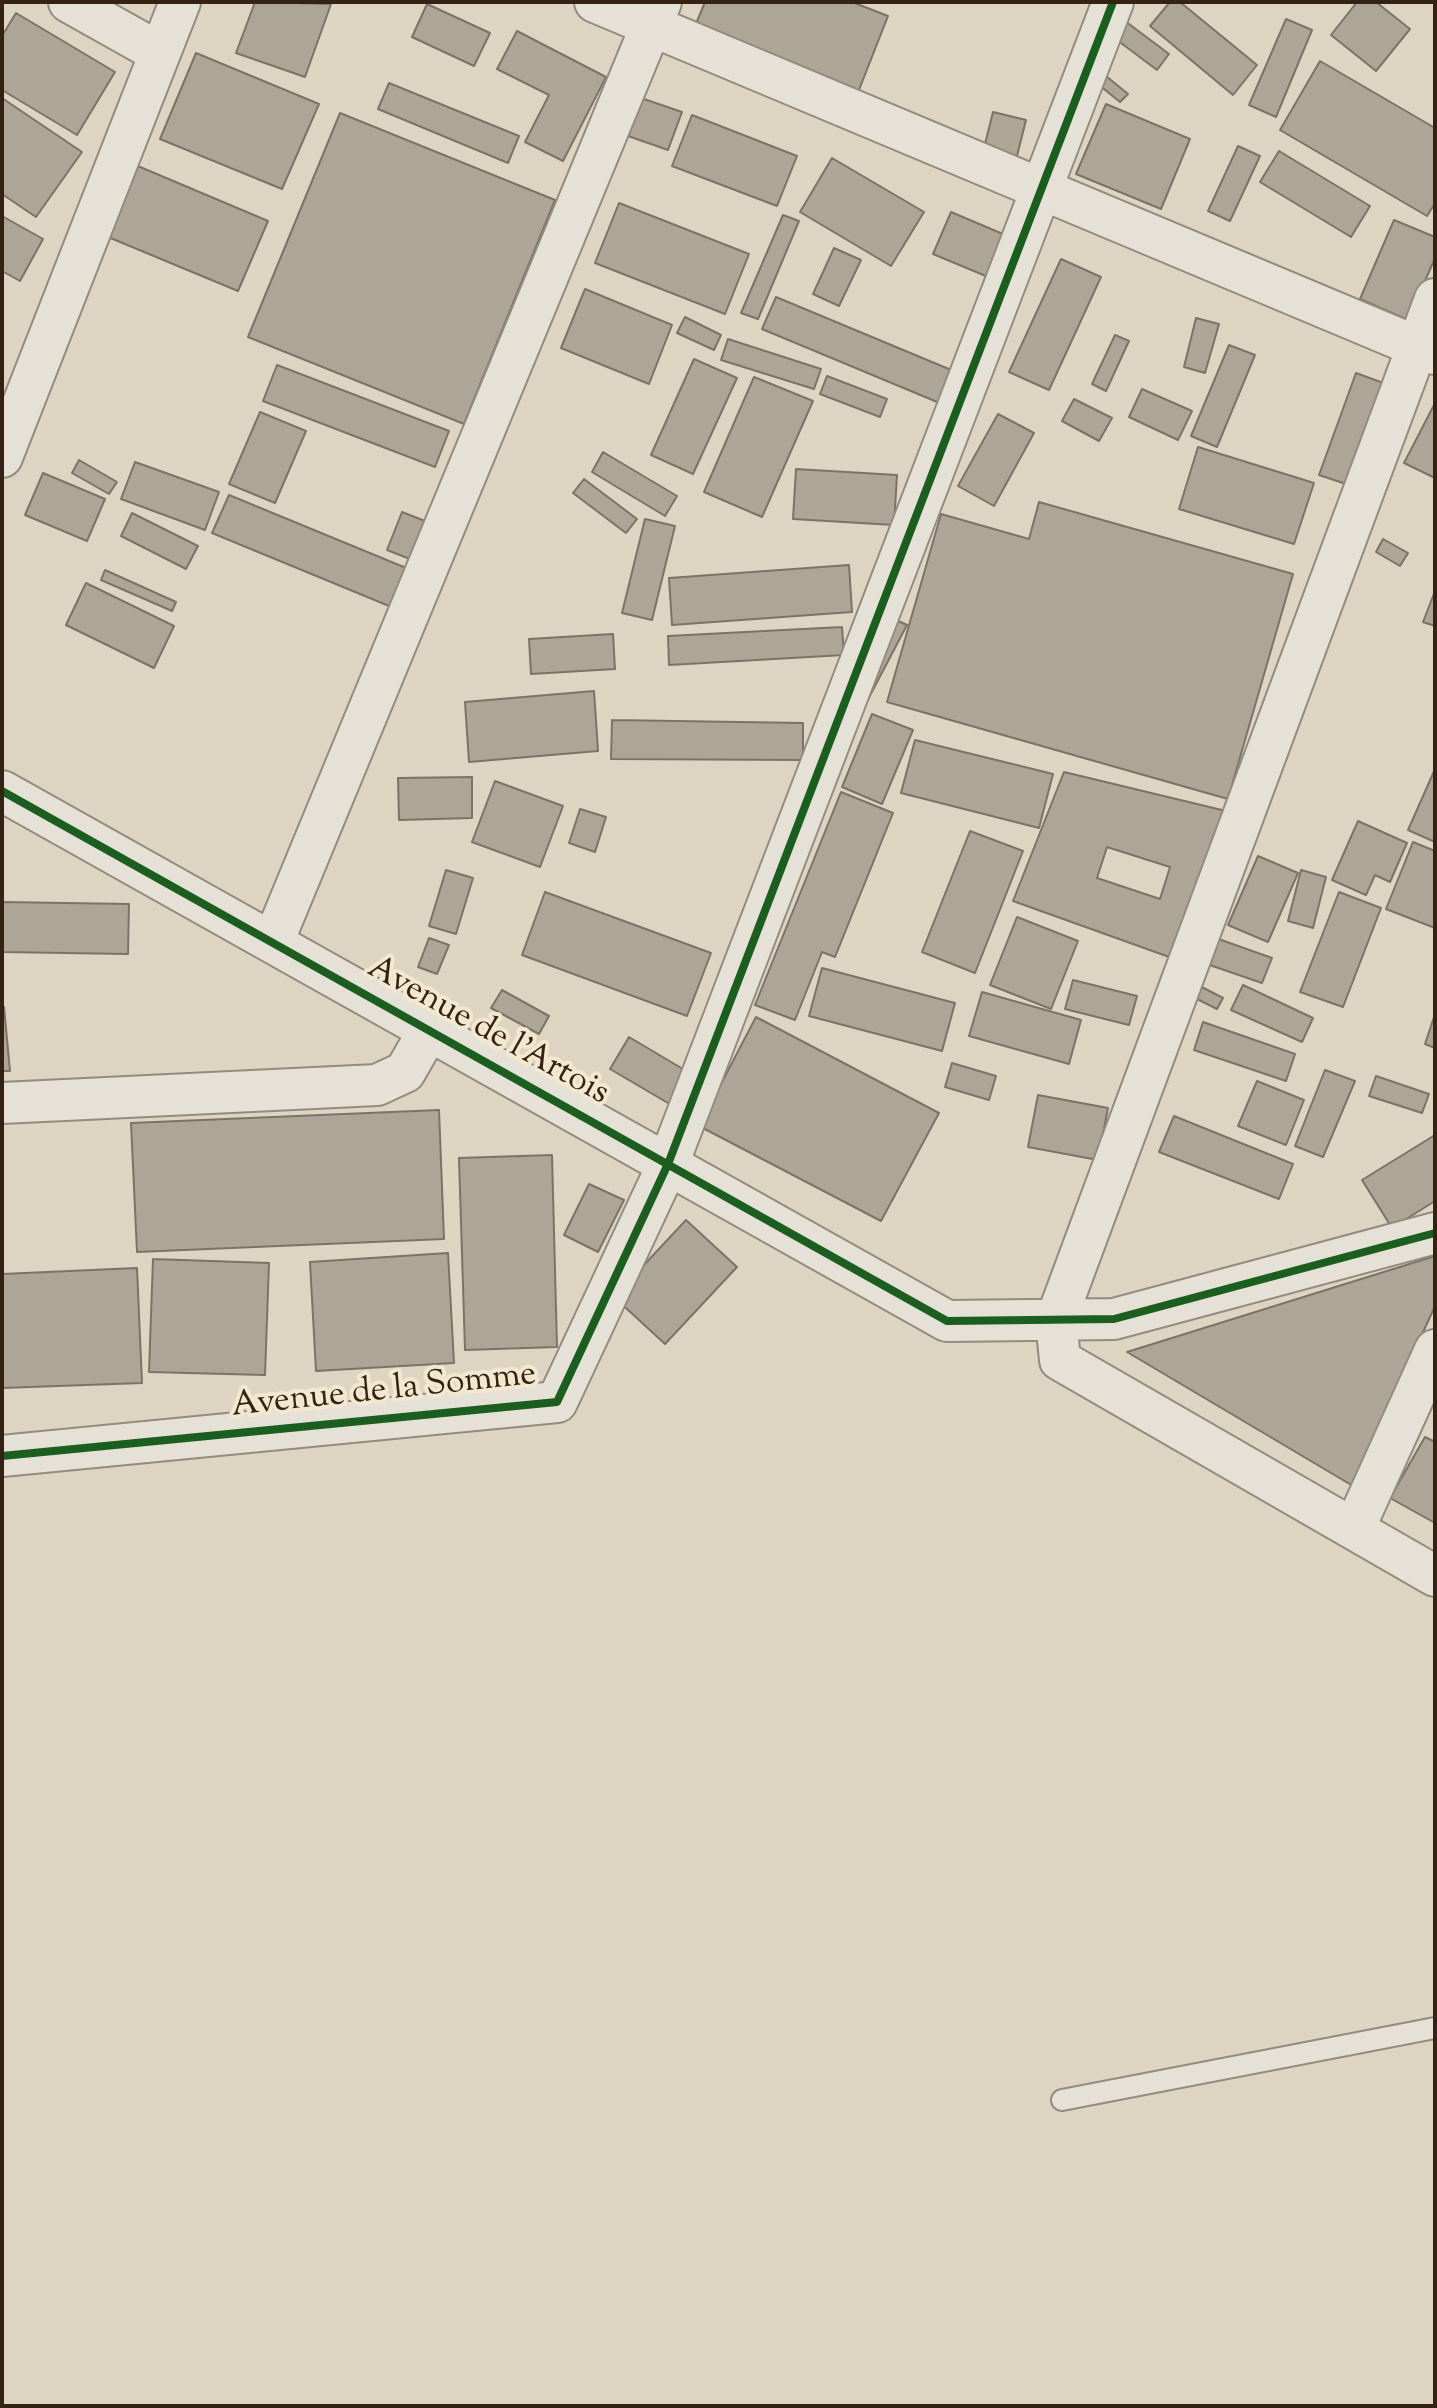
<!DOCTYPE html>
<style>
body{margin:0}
#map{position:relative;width:1437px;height:2408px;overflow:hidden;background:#ddd5c1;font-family:"Sorts Mill Goudy",serif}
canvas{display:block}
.frame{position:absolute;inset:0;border:4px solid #352213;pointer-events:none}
</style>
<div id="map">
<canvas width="1437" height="2408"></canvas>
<div class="frame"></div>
</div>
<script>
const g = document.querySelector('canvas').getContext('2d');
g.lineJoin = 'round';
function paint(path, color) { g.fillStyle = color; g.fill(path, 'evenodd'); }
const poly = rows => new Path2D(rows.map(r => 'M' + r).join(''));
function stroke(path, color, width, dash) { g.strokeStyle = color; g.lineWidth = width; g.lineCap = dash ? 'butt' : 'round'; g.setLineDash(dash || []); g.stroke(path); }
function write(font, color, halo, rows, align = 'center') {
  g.font = font + ' "Sorts Mill Goudy",serif'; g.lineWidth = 8; g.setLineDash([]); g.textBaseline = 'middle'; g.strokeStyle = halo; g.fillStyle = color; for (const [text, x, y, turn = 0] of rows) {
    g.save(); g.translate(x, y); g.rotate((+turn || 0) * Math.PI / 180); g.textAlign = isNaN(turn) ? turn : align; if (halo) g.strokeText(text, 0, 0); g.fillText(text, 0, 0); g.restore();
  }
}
const building = poly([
 [255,2,331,4,305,77,236,53,255,2],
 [705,2,852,2,888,16,857,95,693,31,705,2],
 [1170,2,1180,2,1257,65,1233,95,1150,26,1170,2],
 [1357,2,1376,2,1410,29,1376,71,1331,35,1357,2],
 [427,4,490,33,474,66,412,37,427,4],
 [16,13,115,72,77,135,2,90,2,36,16,13],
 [1286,19,1312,30,1276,117,1249,105,1286,19],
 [1125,21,1169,54,1157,70,1113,37,1125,21],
 [517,31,606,77,563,161,525,142,549,95,497,69,517,31],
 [196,53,319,104,282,189,160,139,196,53],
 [1320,61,1435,128,1435,203,1427,216,1280,130,1320,61],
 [1106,76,1128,94,1120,102,1099,85,1106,76],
 [389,83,519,136,508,163,378,109,389,83],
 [2,98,82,152,36,217,2,194,2,98],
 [641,98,682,112,668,150,628,136,641,98],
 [1106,104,1190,139,1161,209,1076,174,1106,104],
 [993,112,1026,120,1017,156,984,148,993,112],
 [340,113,555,200,464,424,248,337,340,113],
 [692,115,797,156,777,206,672,166,692,115],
 [1238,146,1260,156,1230,221,1208,211,1238,146],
 [1279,151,1370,206,1351,237,1260,182,1279,151],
 [832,158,924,212,891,266,800,212,832,158],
 [126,161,268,221,238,291,96,232,126,161],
 [619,203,749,254,725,314,595,263,619,203],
 [951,212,1010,237,993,279,933,254,951,212],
 [783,215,799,221,758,319,741,313,783,215],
 [2,216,43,239,20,281,2,271,2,216],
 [1394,220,1435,237,1435,258,1408,320,1360,299,1394,220],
 [834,248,861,260,839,306,813,294,834,248],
 [1061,259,1101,277,1049,390,1009,372,1061,259],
 [585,289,672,325,649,384,561,348,585,289],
 [776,297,956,372,942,404,762,329,776,297],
 [685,317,721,335,714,350,677,333,685,317],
 [1196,318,1219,324,1205,373,1184,367,1196,318],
 [1115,335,1129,341,1106,391,1092,384,1115,335],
 [728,339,821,369,814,389,721,360,728,339],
 [1229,345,1255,355,1217,447,1191,436,1229,345],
 [694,359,737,378,693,474,651,455,694,359],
 [277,365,449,431,435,467,263,401,277,365],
 [1356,373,1386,384,1349,485,1319,475,1356,373],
 [827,376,887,399,880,417,820,394,827,376],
 [754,377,813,401,762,517,704,492,754,377],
 [1142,389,1192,411,1178,440,1129,417,1142,389],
 [1074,399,1112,418,1099,441,1062,421,1074,399],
 [1435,403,1435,478,1404,463,1435,403],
 [260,412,306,431,275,503,229,484,260,412],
 [998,414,1034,433,994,506,958,486,998,414],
 [1198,447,1314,483,1294,544,1179,509,1198,447],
 [603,452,677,496,665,516,592,472,603,452],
 [79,460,117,482,109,494,72,473,79,460],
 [135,462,219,492,205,530,121,499,135,462],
 [796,469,897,475,894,525,793,519,796,469],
 [43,473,105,499,87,541,25,515,43,473],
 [584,479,637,519,626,533,573,493,584,479],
 [229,495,411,570,394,608,212,533,229,495],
 [1039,502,1293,574,1228,799,887,702,941,514,1029,539,1039,502],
 [402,512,425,521,410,559,387,550,402,512],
 [132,513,198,546,186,569,121,536,132,513],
 [645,519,675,526,652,620,622,613,645,519],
 [1383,539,1408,553,1400,566,1376,552,1383,539],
 [849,565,852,612,672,625,669,578,849,565],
 [105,570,176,602,172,611,101,580,105,570],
 [86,583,174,626,154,668,66,625,86,583],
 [1435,591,1435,626,1423,622,1435,591],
 [894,619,907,625,865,705,894,619],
 [842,627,844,655,669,665,668,636,842,627],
 [613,634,615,669,531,674,529,639,613,634],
 [594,691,598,751,469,762,465,702,594,691],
 [872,714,913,730,882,804,842,787,872,714],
 [612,720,803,723,803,760,611,759,612,720],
 [915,740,1053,774,1039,828,901,793,915,740],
 [1435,769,1435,842,1408,830,1435,769],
 [1064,772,1226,811,1172,958,1013,901,1064,772],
 [1107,847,1170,867,1160,899,1097,878,1107,847],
 [472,777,472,818,399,820,398,778,472,777],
 [495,781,563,806,540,867,472,842,495,781],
 [841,792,893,813,835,957,822,952,795,1020,755,1005,841,792],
 [580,809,606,817,595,852,569,843,580,809],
 [1358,821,1407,843,1390,882,1375,875,1366,895,1332,880,1358,821],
 [970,831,1023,851,975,973,922,952,970,831],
 [1413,842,1435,851,1435,928,1386,909,1413,842],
 [1258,856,1298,873,1268,942,1228,925,1258,856],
 [446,870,473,878,456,934,429,926,446,870],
 [1301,870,1326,877,1313,928,1288,921,1301,870],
 [545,892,711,953,687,1016,522,955,545,892],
 [1339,892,1381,908,1343,1007,1300,992,1339,892],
 [2,902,129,904,128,954,2,952,2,902],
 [1017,917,1078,941,1051,1009,990,985,1017,917],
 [1210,936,1272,958,1262,983,1201,962,1210,936],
 [429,938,449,945,437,974,418,967,429,938],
 [822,968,955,1003,942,1051,809,1016,822,968],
 [1073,980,1137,996,1129,1025,1065,1009,1073,980],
 [1194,983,1223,998,1217,1009,1189,995,1194,983],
 [1243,985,1313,1018,1302,1042,1231,1010,1243,985],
 [502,990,549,1016,539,1034,491,1008,502,990],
 [982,992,1081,1020,1069,1064,969,1036,982,992],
 [4,1007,10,1071,2,1071,2,1008,4,1007],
 [1435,1014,1435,1048,1425,1044,1435,1014],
 [756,1017,939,1113,881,1221,699,1126,756,1017],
 [1203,1022,1295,1054,1286,1081,1194,1050,1203,1022],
 [629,1037,693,1075,673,1106,610,1069,629,1037],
 [952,1063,996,1076,989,1100,945,1087,952,1063],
 [1325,1070,1355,1081,1323,1157,1295,1146,1325,1070],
 [1376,1076,1429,1094,1422,1113,1369,1096,1376,1076],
 [1257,1081,1304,1100,1286,1145,1238,1126,1257,1081],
 [1038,1095,1108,1108,1098,1160,1028,1147,1038,1095],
 [439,1110,444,1239,137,1252,131,1123,439,1110],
 [1174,1116,1293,1164,1279,1199,1159,1152,1174,1116],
 [1435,1135,1435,1201,1392,1228,1362,1180,1435,1135],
 [552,1155,557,1347,465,1350,459,1158,552,1155],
 [589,1184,624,1200,598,1252,564,1235,589,1184],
 [686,1220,737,1267,665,1344,614,1297,686,1220],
 [448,1253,454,1363,316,1371,310,1262,448,1253],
 [1435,1256,1435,1306,1353,1486,1127,1352,1435,1256],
 [153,1259,269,1263,265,1375,149,1372,153,1259],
 [137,1268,142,1383,2,1388,2,1274,137,1268],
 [1425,1437,1435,1442,1435,1523,1390,1498,1425,1437]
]);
paint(building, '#ada697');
stroke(building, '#7b7367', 2);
const service = poly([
 [1062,2100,1435,2028]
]);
const minor = poly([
 [69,2,160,53],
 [595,2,1435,354],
 [1435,299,1056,1320,1060,1360,1435,1576],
 [2,457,180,2],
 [2,791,947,1321,1114,1319,1435,1233],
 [273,942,661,2],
 [2,1103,377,1085,405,1072,429,1030],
 [2,1456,557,1402,668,1164,1113,2],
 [1354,1529,1435,1350]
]);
stroke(service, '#938b7e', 24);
stroke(minor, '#938b7e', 44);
stroke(service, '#e5e1d6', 20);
stroke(minor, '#e5e1d6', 40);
stroke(poly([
 [2,791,947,1321,1114,1319,1435,1233],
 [2,1456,557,1402,668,1164,1113,2]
]), '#1b5e20', 8);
write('34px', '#352213', '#f1e8cf', [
 ["Avenue de l'Artois",487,1033,29],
 ["Avenue de la Somme",384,1393,-6]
]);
</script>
